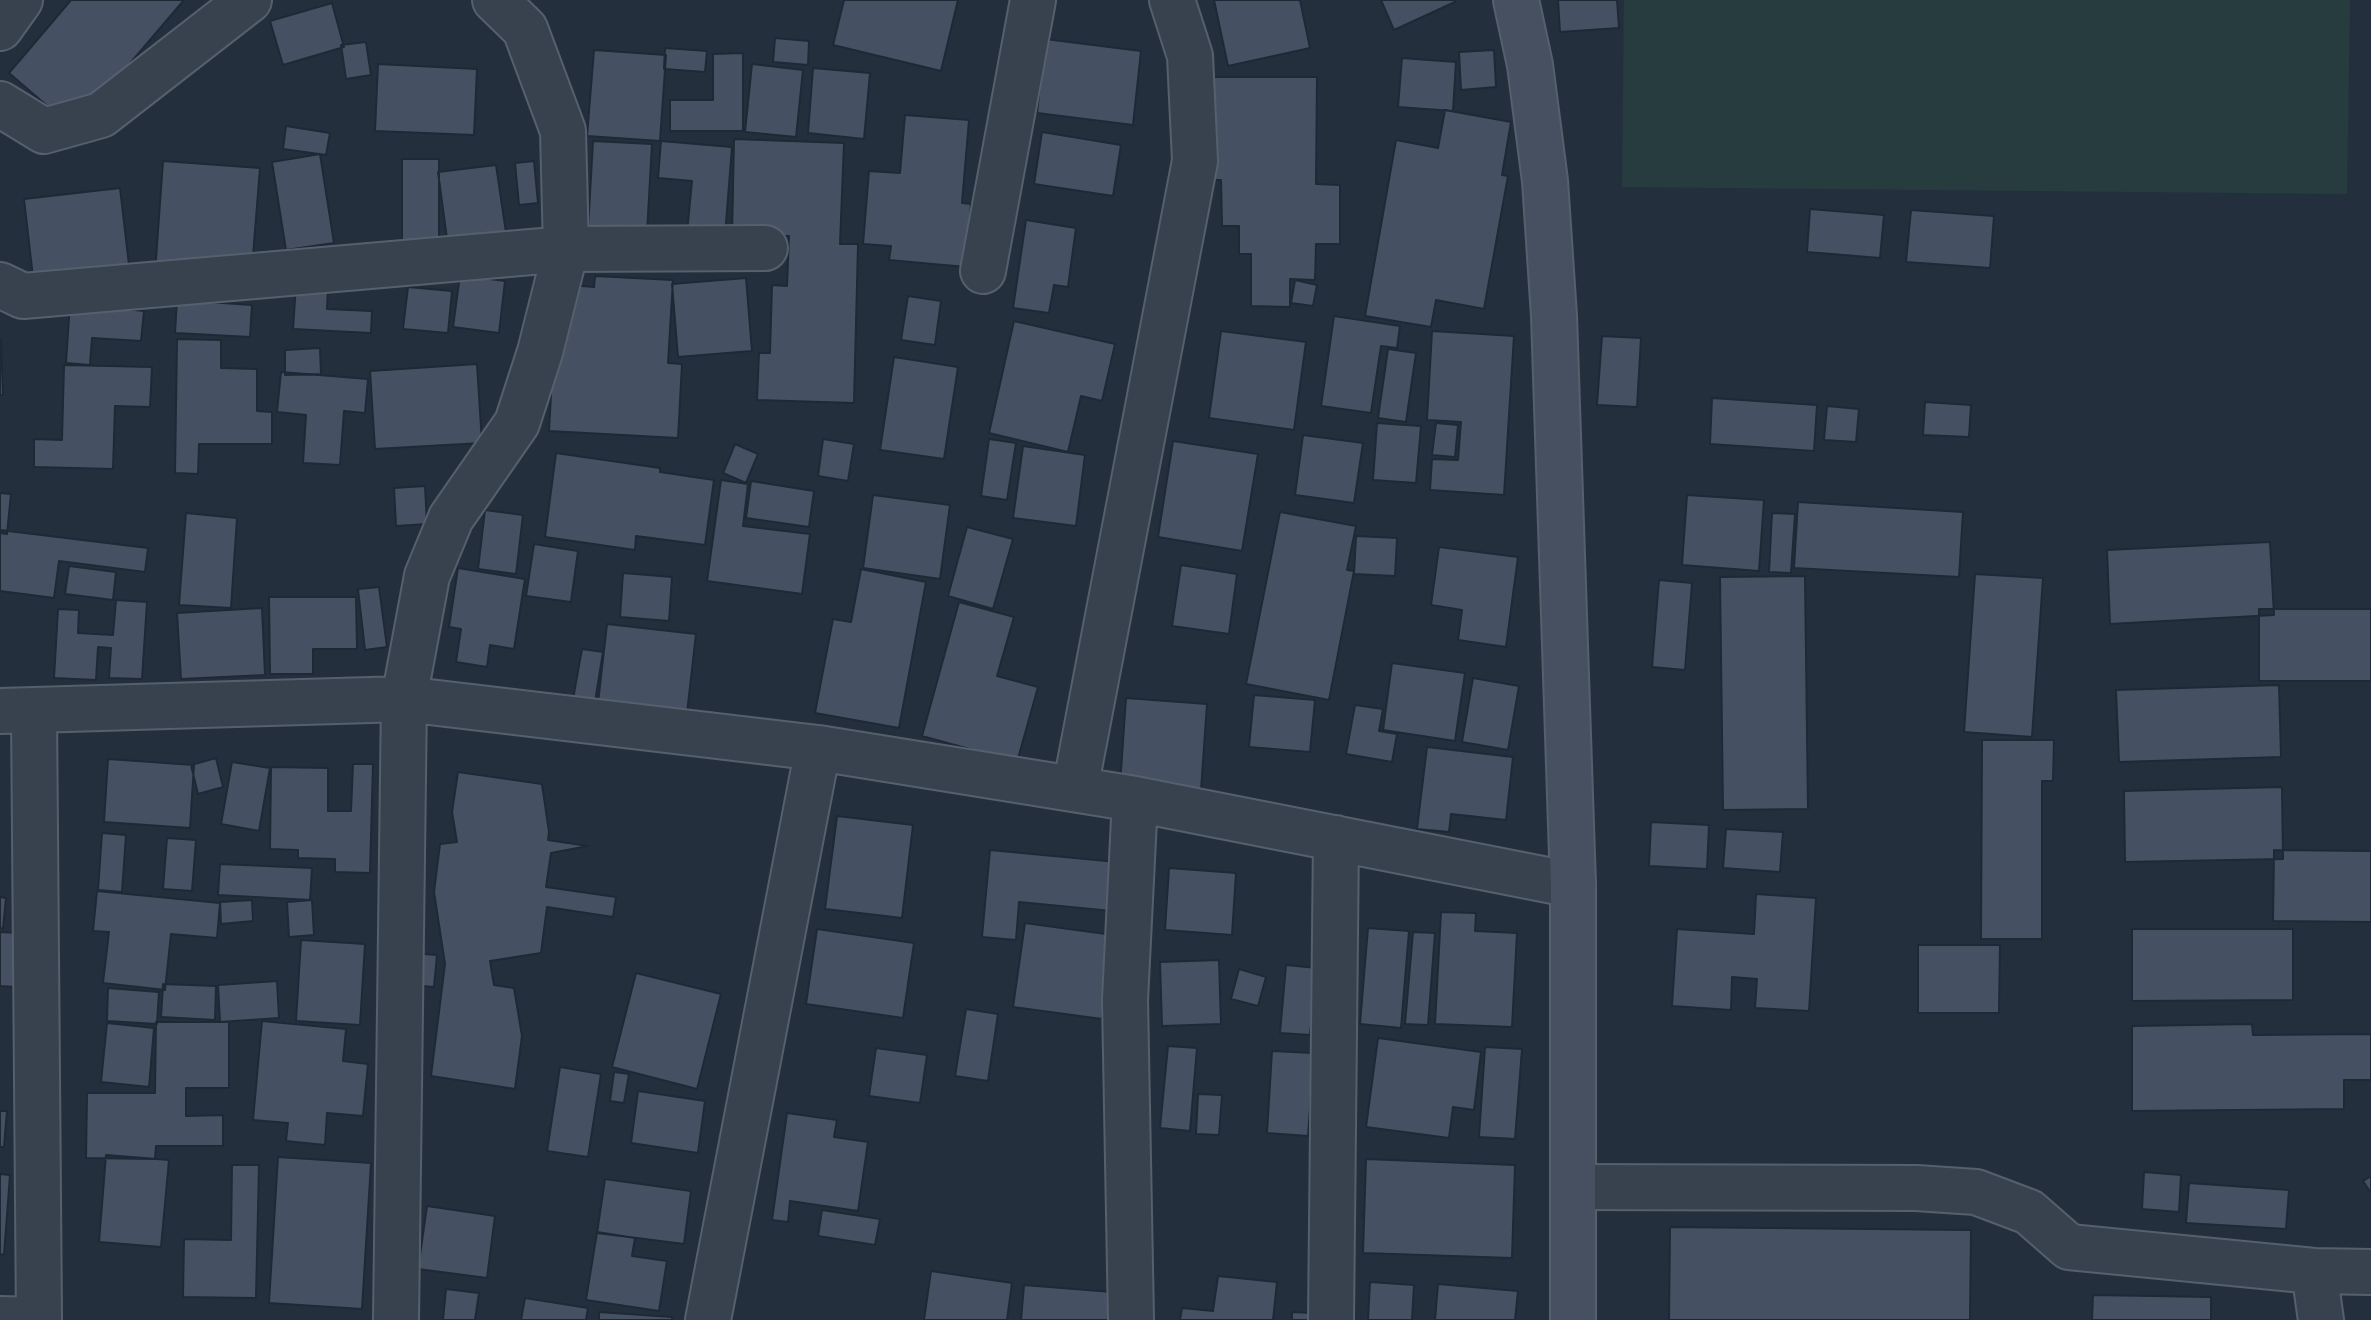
<!DOCTYPE html>
<style>
body{margin:0}
canvas{display:block;background:#242f3e}
</style>
<canvas width="2371" height="1320"></canvas>
<script>
const g = document.querySelector('canvas').getContext('2d');
g.lineJoin = 'round';
function paint(path, color) { g.fillStyle = color; g.fill(path, 'evenodd'); }
const poly = rows => new Path2D(rows.map(r => 'M' + r).join(''));
function stroke(path, color, width, dash) { g.strokeStyle = color; g.lineWidth = width; g.lineCap = dash ? 'butt' : 'round'; g.setLineDash(dash || []); g.stroke(path); }
paint(poly([
 [1624,0,2350,0,2347,194,1622,187]
]), '#263c3f');
const building = poly([
 [71,0,184,0,74,129,9,73,71,0],
 [844,0,958,0,941,71,833,45,844,0],
 [1214,0,1300,0,1310,48,1228,66,1214,0],
 [1381,0,1454,0,1455,2,1394,30,1381,0],
 [1558,0,1617,0,1619,28,1560,32,1558,0],
 [332,3,344,47,283,65,270,21,332,3],
 [775,38,809,41,808,65,773,62,775,38],
 [1045,39,1141,51,1133,125,1037,113,1045,39],
 [366,42,371,75,346,79,341,45,366,42],
 [665,48,707,51,705,72,664,69,665,48],
 [594,50,666,55,660,141,587,136,594,50],
 [1494,50,1496,87,1461,90,1459,52,1494,50],
 [743,53,743,131,670,131,670,100,713,100,713,54,743,53],
 [1402,58,1456,62,1453,111,1398,107,1402,58],
 [378,64,477,69,474,135,375,131,378,64],
 [752,64,803,70,796,137,745,132,752,64],
 [813,68,870,73,864,139,808,133,813,68],
 [1209,77,1317,77,1316,184,1340,185,1340,244,1316,244,1315,280,1290,279,1290,307,1251,306,1251,254,1239,254,1239,226,1222,226,1221,180,1209,180,1209,77],
 [1445,110,1511,122,1502,175,1508,176,1484,309,1436,300,1431,327,1365,316,1396,140,1438,148,1445,110],
 [905,115,969,120,962,203,971,204,966,267,889,260,891,246,863,244,869,171,900,173,905,115],
 [286,126,330,133,326,155,283,149,286,126],
 [1042,132,1121,145,1113,196,1034,184,1042,132],
 [734,139,844,143,840,244,858,244,854,403,757,400,759,353,770,353,772,285,787,286,789,236,732,234,734,139],
 [593,141,652,144,647,233,588,230,593,141],
 [661,141,732,147,725,236,687,233,692,181,658,178,661,141],
 [320,154,334,243,286,250,272,162,320,154],
 [402,159,439,159,439,248,402,249,402,159],
 [163,161,260,168,251,281,155,273,163,161],
 [534,161,538,203,519,205,515,163,534,161],
 [496,165,508,246,449,254,438,172,496,165],
 [120,188,129,265,33,277,24,199,120,188],
 [1810,209,1884,215,1880,258,1807,252,1810,209],
 [1911,210,1994,216,1990,268,1906,262,1911,210],
 [1026,220,1076,228,1068,287,1054,285,1049,313,1013,308,1026,220],
 [460,275,505,281,499,333,453,327,460,275],
 [595,276,673,280,668,363,682,364,678,438,549,431,557,284,594,287,595,276],
 [746,278,752,351,678,357,672,284,746,278],
 [1295,280,1317,285,1313,306,1291,303,1295,280],
 [296,285,328,286,327,309,372,311,371,333,293,329,296,285],
 [408,287,452,291,448,333,403,329,408,287],
 [908,296,941,301,935,345,901,340,908,296],
 [177,300,252,305,250,337,175,333,177,300],
 [70,303,144,311,141,341,92,338,90,365,66,363,70,303],
 [1334,316,1400,326,1397,348,1381,346,1371,413,1321,406,1334,316],
 [1014,321,1115,344,1102,401,1081,396,1068,452,989,433,1014,321],
 [1221,331,1306,342,1294,430,1209,418,1221,331],
 [1432,331,1514,336,1504,495,1430,490,1432,459,1458,460,1461,422,1427,420,1432,331],
 [1602,336,1641,338,1637,407,1597,405,1602,336],
 [1,339,3,395,0,395,0,339,1,339],
 [177,339,221,340,221,368,257,369,257,411,272,412,272,444,199,444,198,474,175,473,177,339],
 [320,348,321,374,285,375,285,350,320,348],
 [1388,349,1416,353,1406,422,1378,418,1388,349],
 [894,357,958,367,944,459,880,450,894,357],
 [477,364,482,443,375,449,370,371,477,364],
 [64,365,152,367,150,407,115,406,113,469,34,467,34,439,62,440,64,365],
 [281,372,368,379,365,413,344,411,340,465,303,463,306,415,277,412,281,372],
 [1712,398,1817,405,1814,451,1710,444,1712,398],
 [1925,402,1971,405,1969,437,1923,435,1925,402],
 [1827,406,1859,409,1856,442,1824,440,1827,406],
 [1377,423,1421,426,1416,483,1373,480,1377,423],
 [1436,423,1458,425,1455,457,1432,455,1436,423],
 [1303,435,1363,443,1354,503,1295,495,1303,435],
 [823,439,854,444,848,481,818,476,823,439],
 [989,439,1016,443,1007,500,981,496,989,439],
 [1173,441,1258,454,1242,551,1158,537,1173,441],
 [735,444,758,454,746,483,723,473,735,444],
 [1023,446,1085,455,1076,526,1013,518,1023,446],
 [556,453,660,468,660,472,714,480,705,545,636,536,635,550,545,537,556,453],
 [721,480,748,484,743,526,810,534,802,594,707,581,721,480],
 [751,481,814,491,809,527,746,518,751,481],
 [425,486,427,524,396,526,394,488,425,486],
 [0,493,11,494,7,534,0,533,0,493],
 [873,495,950,505,940,579,863,568,873,495],
 [1687,495,1764,500,1759,571,1682,565,1687,495],
 [1798,502,1963,512,1959,577,1794,568,1798,502],
 [485,510,523,515,516,574,478,569,485,510],
 [1280,512,1356,526,1347,570,1354,571,1329,700,1246,684,1280,512],
 [186,513,237,518,231,608,179,605,186,513],
 [1772,513,1795,514,1791,573,1769,572,1772,513],
 [967,527,1013,539,993,609,948,596,967,527],
 [0,530,148,548,145,572,59,561,54,598,0,591,0,530],
 [1356,536,1397,538,1395,576,1354,574,1356,536],
 [2270,542,2274,615,2110,624,2107,550,2270,542],
 [534,544,578,551,571,602,526,596,534,544],
 [1439,547,1518,557,1506,647,1458,640,1462,610,1431,605,1439,547],
 [1181,565,1237,574,1229,634,1172,626,1181,565],
 [69,566,116,572,113,600,65,594,69,566],
 [458,568,525,579,514,649,490,645,487,667,456,662,461,629,449,627,458,568],
 [861,569,926,582,899,728,815,713,833,619,851,622,861,569],
 [623,573,672,577,669,621,620,617,623,573],
 [1975,574,2043,578,2032,737,1964,732,1975,574],
 [1805,576,1808,809,1723,810,1720,577,1805,576],
 [1659,580,1692,583,1685,670,1652,667,1659,580],
 [379,587,387,647,365,650,358,589,379,587],
 [269,597,356,597,357,649,313,649,313,674,270,674,269,597],
 [116,600,147,602,142,679,109,678,111,648,98,647,96,680,54,678,58,609,79,610,78,633,113,635,116,600],
 [959,602,1014,617,997,676,1038,687,1017,762,922,736,959,602],
 [262,608,265,675,181,679,177,613,262,608],
 [2259,609,2371,609,2371,681,2259,681,2259,609],
 [607,624,696,634,686,722,597,712,607,624],
 [582,649,603,652,595,702,573,699,582,649],
 [1392,663,1465,673,1455,741,1383,730,1392,663],
 [1473,678,1519,686,1508,750,1462,742,1473,678],
 [2279,685,2281,757,2119,762,2116,690,2279,685],
 [1254,695,1315,700,1310,752,1249,747,1254,695],
 [1126,698,1207,704,1201,790,1120,785,1126,698],
 [1355,705,1383,709,1379,731,1397,734,1392,762,1346,754,1355,705],
 [1982,740,2054,740,2053,781,2042,781,2042,939,1981,939,1982,740],
 [1427,747,1513,757,1506,820,1451,814,1449,832,1417,829,1427,747],
 [216,758,223,787,198,794,191,765,216,758],
 [108,759,194,765,190,828,104,822,108,759],
 [232,762,270,768,259,831,221,824,232,762],
 [353,764,373,764,370,873,335,872,335,859,298,858,298,850,270,849,271,767,328,768,328,811,351,811,353,764],
 [458,772,542,784,549,832,548,840,588,846,551,853,546,887,616,897,613,917,547,907,541,953,490,961,494,985,514,988,522,1036,515,1089,431,1076,445,964,434,892,440,844,457,842,452,812,458,772],
 [2282,787,2283,859,2125,862,2124,791,2282,787],
 [837,816,913,825,902,918,825,909,837,816],
 [1651,822,1709,825,1707,869,1649,866,1651,822],
 [1726,829,1783,832,1780,872,1723,868,1726,829],
 [102,833,126,835,122,892,98,890,102,833],
 [167,838,196,840,192,891,163,889,167,838],
 [990,850,1117,862,1112,911,1019,902,1016,940,982,937,990,850],
 [2274,850,2371,851,2371,922,2273,921,2274,850],
 [220,864,312,868,310,900,218,895,220,864],
 [1169,868,1236,873,1232,935,1165,930,1169,868],
 [97,891,220,903,217,938,171,934,165,990,103,983,109,932,93,931,97,891],
 [1756,894,1816,898,1809,1011,1755,1008,1757,979,1732,977,1731,1010,1672,1006,1677,929,1754,934,1756,894],
 [0,897,6,898,3,929,0,928,0,897],
 [252,900,253,921,221,924,220,902,252,900],
 [312,900,314,935,289,937,287,902,312,900],
 [1441,912,1476,913,1475,931,1517,933,1512,1027,1435,1024,1441,912],
 [1025,923,1113,935,1102,1019,1013,1007,1025,923],
 [1368,928,1409,931,1401,1028,1360,1024,1368,928],
 [817,929,914,943,903,1018,806,1004,817,929],
 [2132,929,2293,929,2293,1000,2132,1001,2132,929],
 [0,932,18,933,15,987,0,986,0,932],
 [1413,932,1435,933,1428,1025,1405,1024,1413,932],
 [301,940,365,944,360,1025,296,1021,301,940],
 [1918,945,2000,945,1999,1013,1918,1013,1918,945],
 [397,952,437,955,434,987,395,984,397,952],
 [1219,960,1221,1024,1162,1026,1160,962,1219,960],
 [1286,965,1317,968,1310,1035,1280,1033,1286,965],
 [1239,969,1266,977,1258,1006,1231,999,1239,969],
 [636,973,721,994,697,1089,612,1067,636,973],
 [277,981,279,1018,220,1022,218,985,277,981],
 [163,984,216,986,215,1020,161,1017,163,984],
 [108,988,159,992,157,1024,107,1021,108,988],
 [966,1009,998,1014,988,1081,955,1076,966,1009],
 [262,1021,346,1029,343,1061,368,1064,363,1116,327,1113,325,1145,286,1141,288,1123,253,1120,262,1021],
 [156,1022,229,1022,229,1088,186,1088,186,1116,223,1115,223,1146,156,1146,155,1159,86,1158,87,1093,155,1093,156,1022],
 [107,1023,154,1028,149,1087,101,1082,107,1023],
 [2252,1024,2253,1035,2371,1034,2371,1080,2344,1080,2344,1109,2132,1111,2132,1026,2252,1024],
 [1378,1038,1481,1052,1474,1110,1453,1107,1449,1138,1366,1127,1378,1038],
 [1168,1046,1197,1048,1190,1131,1160,1128,1168,1046],
 [1485,1047,1522,1049,1515,1139,1479,1137,1485,1047],
 [876,1048,927,1055,920,1103,869,1096,876,1048],
 [1272,1051,1314,1053,1308,1136,1267,1133,1272,1051],
 [560,1067,601,1074,588,1157,547,1151,560,1067],
 [614,1072,629,1074,624,1103,610,1101,614,1072],
 [638,1091,705,1101,698,1153,631,1143,638,1091],
 [1198,1094,1222,1095,1219,1135,1196,1134,1198,1094],
 [0,1111,7,1111,4,1147,0,1147,0,1111],
 [787,1113,837,1120,834,1137,868,1142,858,1211,790,1201,788,1222,772,1220,787,1113],
 [106,1155,169,1160,161,1247,99,1242,106,1155],
 [278,1157,371,1163,362,1309,269,1303,278,1157],
 [1366,1159,1515,1165,1512,1258,1363,1253,1366,1159],
 [232,1165,259,1165,256,1298,183,1297,184,1239,231,1240,232,1165],
 [2144,1172,2181,1175,2179,1212,2142,1209,2144,1172],
 [0,1174,10,1175,4,1255,0,1254,0,1174],
 [2371,1176,2371,1193,2363,1181,2371,1176],
 [605,1179,691,1191,684,1244,597,1233,605,1179],
 [2189,1183,2289,1190,2286,1229,2186,1223,2189,1183],
 [427,1206,495,1216,487,1278,418,1269,427,1206],
 [822,1210,880,1219,875,1245,818,1236,822,1210],
 [1670,1227,1971,1230,1970,1320,1669,1320,1670,1227],
 [597,1232,635,1238,632,1256,667,1261,659,1311,586,1300,597,1232],
 [931,1271,1012,1283,1007,1320,924,1320,931,1271],
 [1218,1276,1277,1282,1273,1320,1180,1320,1182,1308,1213,1311,1218,1276],
 [1370,1282,1414,1285,1412,1320,1368,1320,1370,1282],
 [1438,1284,1518,1291,1515,1320,1435,1320,1438,1284],
 [1024,1285,1112,1292,1110,1320,1021,1320,1024,1285],
 [446,1289,479,1293,475,1320,443,1320,446,1289],
 [2093,1295,2211,1297,2211,1320,2092,1320,2093,1295],
 [525,1298,588,1308,586,1320,521,1320,525,1298],
 [599,1312,672,1317,672,1320,599,1320,599,1312],
 [1292,1312,1312,1313,1312,1320,1292,1320,1292,1312]
]);
paint(building, '#455162');
stroke(building, '#1f2835', 2);
const minor = poly([
 [0,28,20,0],
 [0,104,44,131,101,115,249,0],
 [983,271,1033,0],
 [0,285,23,296,566,249,765,248],
 [0,711,404,699,818,748,1135,799,1573,885],
 [34,712,39,1320],
 [1075,789,1195,161,1190,56,1172,0],
 [1573,1187,1916,1188,1976,1192,2029,1212,2069,1247,2314,1271,2371,1272],
 [2314,1271,2321,1320],
 [0,1319,34,1320],
 [396,1320,404,699,427,576,451,518,517,423,540,352,566,249,563,131,525,29,495,0],
 [708,1320,818,748],
 [1131,1320,1125,1000,1135,799],
 [1331,1320,1336,838]
]);
const secondary = poly([
 [1516,0,1530,65,1545,181,1554,316,1573,885,1573,1320]
]);
stroke(minor, '#565f6c', 48);
stroke(secondary, '#565f6c', 48);
stroke(minor, '#38414e', 44);
stroke(secondary, '#465061', 44);
</script>
